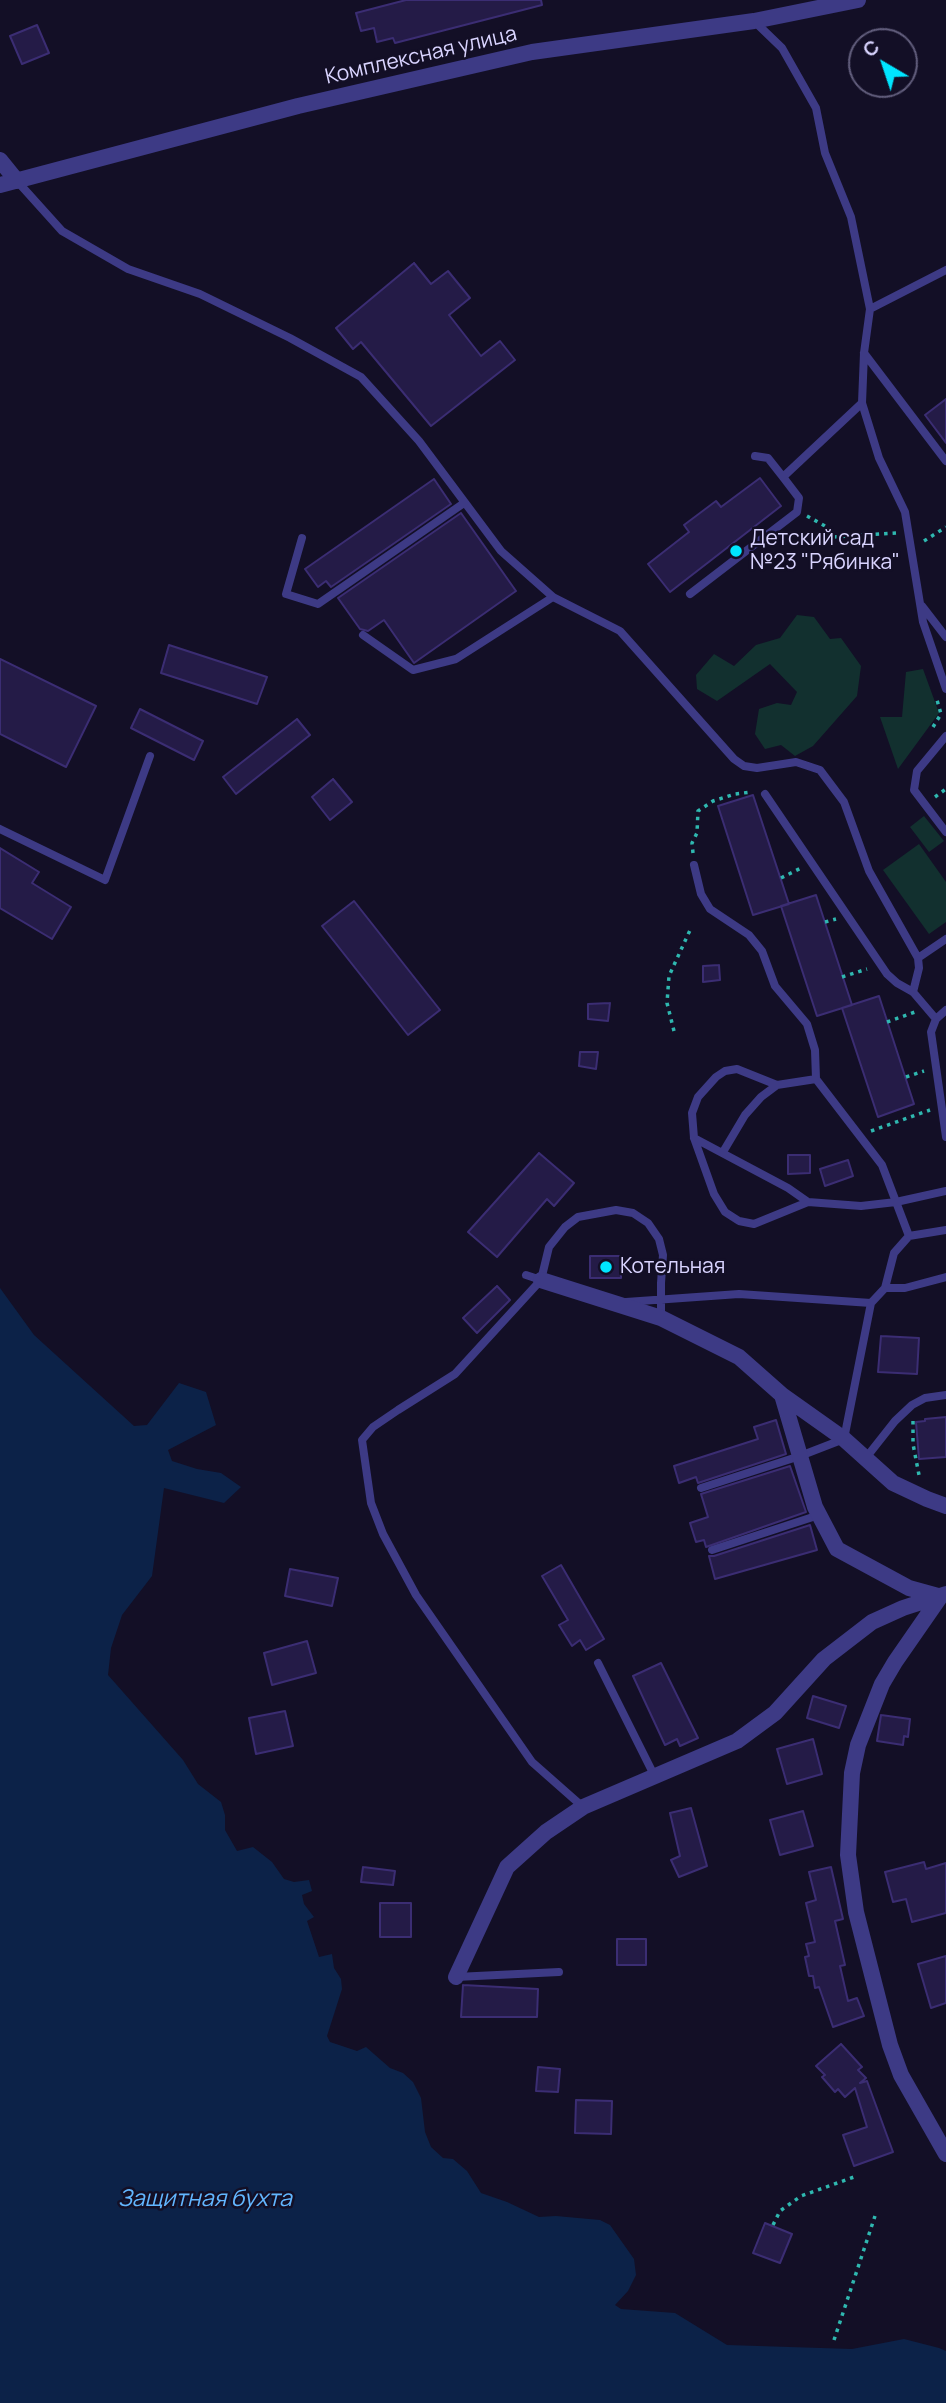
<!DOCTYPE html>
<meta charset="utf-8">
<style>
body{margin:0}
#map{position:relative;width:946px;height:2403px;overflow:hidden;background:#130f26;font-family:Manrope,sans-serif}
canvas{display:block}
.north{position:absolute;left:848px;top:28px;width:70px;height:70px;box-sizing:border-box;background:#130f26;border:2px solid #625e7d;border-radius:50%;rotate:321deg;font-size:19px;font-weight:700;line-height:28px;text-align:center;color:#d9d4ff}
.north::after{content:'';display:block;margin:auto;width:24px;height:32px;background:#00e5ff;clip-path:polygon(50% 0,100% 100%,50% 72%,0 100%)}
</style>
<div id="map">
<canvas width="946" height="2403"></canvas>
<div class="north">С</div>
</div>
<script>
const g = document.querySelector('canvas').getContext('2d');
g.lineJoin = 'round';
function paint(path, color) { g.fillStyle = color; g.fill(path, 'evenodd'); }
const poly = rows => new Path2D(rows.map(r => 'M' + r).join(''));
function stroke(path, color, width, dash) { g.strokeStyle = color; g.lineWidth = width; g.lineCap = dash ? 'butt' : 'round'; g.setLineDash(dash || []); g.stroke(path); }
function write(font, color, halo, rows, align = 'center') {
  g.font = font + ' Manrope,sans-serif'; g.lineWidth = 5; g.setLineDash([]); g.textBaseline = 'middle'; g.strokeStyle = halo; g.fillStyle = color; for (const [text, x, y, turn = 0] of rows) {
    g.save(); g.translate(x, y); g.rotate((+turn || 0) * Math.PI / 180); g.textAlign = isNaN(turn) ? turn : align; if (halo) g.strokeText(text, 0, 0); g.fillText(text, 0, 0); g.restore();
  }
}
paint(poly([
 [797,615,814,617,830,639,841,638,861,666,857,696,813,746,795,756,781,745,765,749,755,734,759,709,777,703,791,705,797,692,770,664,717,701,697,689,696,675,714,654,734,666,756,645,780,638],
 [923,669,939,713,898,769,880,717,902,717,906,672],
 [924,816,944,841,929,852,910,827],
 [919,844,946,882,946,922,929,934,883,870]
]), '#12302f');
paint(poly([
 [0,1288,34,1335,134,1426,147,1425,179,1383,206,1392,216,1425,168,1450,172,1461,197,1469,221,1473,241,1487,224,1503,164,1488,152,1576,122,1615,111,1648,108,1675,183,1760,198,1784,221,1802,225,1815,225,1830,237,1851,253,1847,272,1862,284,1879,294,1882,309,1880,312,1891,302,1895,304,1904,314,1917,307,1921,319,1957,332,1954,334,1968,341,1979,342,1989,327,2036,330,2042,357,2051,366,2047,390,2068,403,2073,413,2082,421,2098,425,2132,431,2147,443,2158,453,2159,467,2171,481,2193,507,2202,539,2217,556,2216,600,2220,610,2225,634,2259,636,2275,628,2291,615,2305,621,2309,675,2313,727,2345,852,2349,904,2339,939,2348,946,2351,946,2403,0,2403]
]), '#0c2248');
const building = poly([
 [406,0,541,0,542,5,395,43,393,38,377,42,374,28,361,31,356,13,406,0],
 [37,25,49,53,22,64,10,36,37,25],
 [414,263,431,284,448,271,470,298,449,315,481,356,500,341,515,360,431,426,361,342,353,349,336,328,414,263],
 [946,399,946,443,925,415,946,399],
 [760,478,781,506,670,592,648,564,689,532,684,525,716,501,721,507,760,478],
 [434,479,451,504,331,587,326,581,318,587,305,569,434,479],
 [461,513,516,591,414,663,384,620,368,631,360,629,338,598,461,513],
 [169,645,267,677,257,704,161,673,169,645],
 [0,659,96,706,66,767,0,734,0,659],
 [140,709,203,741,194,760,131,728,140,709],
 [297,719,310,735,236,794,223,777,297,719],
 [333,779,352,802,330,820,312,797,333,779],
 [753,795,789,904,753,915,718,806,753,795],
 [0,848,39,872,32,883,71,907,52,939,0,908,0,848],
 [816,895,852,1005,817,1016,781,906,816,895],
 [354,901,440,1010,408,1035,322,926,354,901],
 [719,965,720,980,703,982,703,966,719,965],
 [879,996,914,1104,878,1117,842,1008,879,996],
 [610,1003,608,1021,588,1019,588,1004,610,1003],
 [580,1052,598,1052,596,1069,579,1066,580,1052],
 [539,1153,574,1183,554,1206,547,1199,497,1257,468,1232,539,1153],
 [788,1155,810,1155,810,1173,788,1174,788,1155],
 [848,1160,853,1176,825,1186,820,1169,848,1160],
 [590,1256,621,1256,621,1278,590,1278,590,1256],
 [497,1286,510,1300,477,1333,463,1318,497,1286],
 [881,1336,919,1338,917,1374,878,1372,881,1336],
 [946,1417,946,1457,919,1459,916,1422,925,1421,925,1419,946,1417],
 [776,1420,786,1454,698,1483,696,1477,679,1483,674,1466,758,1439,754,1427,776,1420],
 [790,1466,806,1512,706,1547,704,1540,696,1542,690,1523,708,1517,701,1494,790,1466],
 [810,1525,817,1550,715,1579,709,1556,714,1556,810,1525],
 [561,1565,604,1639,586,1650,580,1640,572,1646,559,1625,568,1620,542,1576,561,1565],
 [290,1569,338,1578,332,1606,285,1596,290,1569],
 [307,1641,316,1673,272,1685,264,1653,307,1641],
 [661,1663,698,1738,680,1746,677,1739,665,1745,633,1676,661,1663],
 [813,1696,846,1706,839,1728,807,1718,813,1696],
 [285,1711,293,1746,256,1754,249,1718,285,1711],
 [881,1715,910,1719,908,1737,904,1736,903,1745,877,1741,881,1715],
 [813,1739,822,1774,787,1784,777,1749,813,1739],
 [691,1808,707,1866,679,1877,671,1860,680,1856,670,1813,691,1808],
 [803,1811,813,1846,780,1855,770,1820,803,1811],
 [924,1862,926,1869,946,1863,946,1913,912,1922,906,1899,893,1902,885,1872,924,1862],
 [363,1867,395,1871,393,1885,361,1882,363,1867],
 [831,1867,843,1919,835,1921,845,1965,840,1966,848,2001,857,1998,864,2016,833,2027,819,1987,815,1988,813,1976,809,1976,805,1957,809,1956,806,1944,815,1942,806,1903,816,1900,809,1872,831,1867],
 [380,1903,411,1903,411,1937,380,1937,380,1903],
 [617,1939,646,1939,646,1965,617,1965,617,1939],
 [946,1956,946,2003,931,2008,918,1964,946,1956],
 [463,1985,538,1989,537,2017,461,2017,463,1985],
 [841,2044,862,2067,858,2070,866,2078,860,2083,867,2081,893,2152,854,2166,843,2135,867,2127,855,2088,845,2097,838,2089,835,2092,822,2077,825,2075,816,2066,841,2044],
 [538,2067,560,2069,558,2092,536,2091,538,2067],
 [576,2100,612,2101,611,2134,575,2133,576,2100],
 [765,2223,792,2234,780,2263,753,2253,765,2223]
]);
paint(building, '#241b47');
stroke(building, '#3b2d73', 2);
stroke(poly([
 [807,516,825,526,834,537,896,533],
 [924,541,946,527],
 [933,727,941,714,937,700],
 [935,797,946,789],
 [693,853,692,843,697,833,698,811,713,801,735,794,751,792],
 [781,878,801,868],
 [825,922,836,919],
 [842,977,867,969],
 [887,1022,915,1012],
 [674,1031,667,1003,669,976,691,928],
 [906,1077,924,1071],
 [871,1131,930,1110],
 [913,1421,913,1444,919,1475],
 [773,2225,780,2211,801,2196,854,2177],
 [834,2340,875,2216]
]), '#2fb8b0', 3.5, [3.5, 5]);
stroke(poly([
 [754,21,782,48,816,108,825,153,851,217,870,309,864,353,862,403,879,458,905,512,923,622,946,689],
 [17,181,62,231,128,269,200,294,290,338,361,377,419,441,501,551,553,597,620,631,734,759,744,766,757,768,796,762,820,770,844,802,869,871,918,958,919,968,913,992],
 [870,309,946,270],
 [864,353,946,461],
 [783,477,862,403],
 [302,538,286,594,318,604,464,503],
 [690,594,797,512,799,498,783,477,768,458,755,456],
 [922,606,946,637],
 [363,635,413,670,456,659,553,597],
 [946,736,917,771,914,790,946,832],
 [765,794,887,974,897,983,913,992,936,1019],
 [0,829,105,880,150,756],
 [694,865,701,894,710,909,749,935,762,951,775,986,807,1024,815,1050,816,1079,882,1165,909,1236],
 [918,958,946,939],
 [946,1010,936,1019,931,1032,946,1137],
 [816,1079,777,1085,737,1069,725,1071,716,1077,698,1097,692,1113,694,1138,714,1194,725,1212,739,1221,754,1224,808,1202,861,1206,896,1202,946,1191],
 [694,1138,788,1188,808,1202],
 [723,1152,745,1115,761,1097,777,1085],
 [526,1275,541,1280,549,1247,565,1227,578,1217,616,1210,633,1213,648,1223,659,1239,663,1255,661,1283,661,1318],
 [541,1280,455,1374,398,1410,373,1427,362,1440,371,1503,383,1534,416,1595,532,1762,583,1807],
 [885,1288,905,1288,946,1277],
 [626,1302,739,1294,871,1303],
 [865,1459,895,1421,912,1405,925,1398,946,1395],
 [701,1488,800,1456,844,1439,871,1303,885,1288,894,1253,909,1236,946,1230],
 [712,1550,819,1515],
 [598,1663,655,1777],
 [456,1977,559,1972]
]), '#3d3a85', 8);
stroke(poly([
 [0,160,17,181],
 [0,185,298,106,532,52,754,21,858,0],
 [541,1280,661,1318,739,1357,782,1395,844,1439,893,1483,927,1499,946,1506],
 [782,1395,815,1507,837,1549,909,1588,938,1596],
 [940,1597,895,1662,882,1684,858,1745,852,1773,848,1855,856,1912,890,2045,901,2075,946,2154],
 [456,1977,507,1867,546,1832,583,1807,737,1741,775,1713,824,1659,872,1622,903,1608,946,1594]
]), '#3d3a85', 16);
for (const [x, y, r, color] of [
 [736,551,7,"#00e5ff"],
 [606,1267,7,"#00e5ff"]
]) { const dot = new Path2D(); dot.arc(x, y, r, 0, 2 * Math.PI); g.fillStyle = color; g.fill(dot); stroke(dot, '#130f26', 2.5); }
write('21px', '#d9d4ff', '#130f26', [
 ["Комплексная улица",421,56,-13]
]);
write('21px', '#d9d4ff', '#130f26', [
 ["Детский сад",750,539],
 ["№23 \"Рябинка\"",750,563],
 ["Котельная",620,1267]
], 'left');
write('italic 23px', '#62b6ff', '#130f26', [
 ["Защитная бухта",205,2200]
]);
</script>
